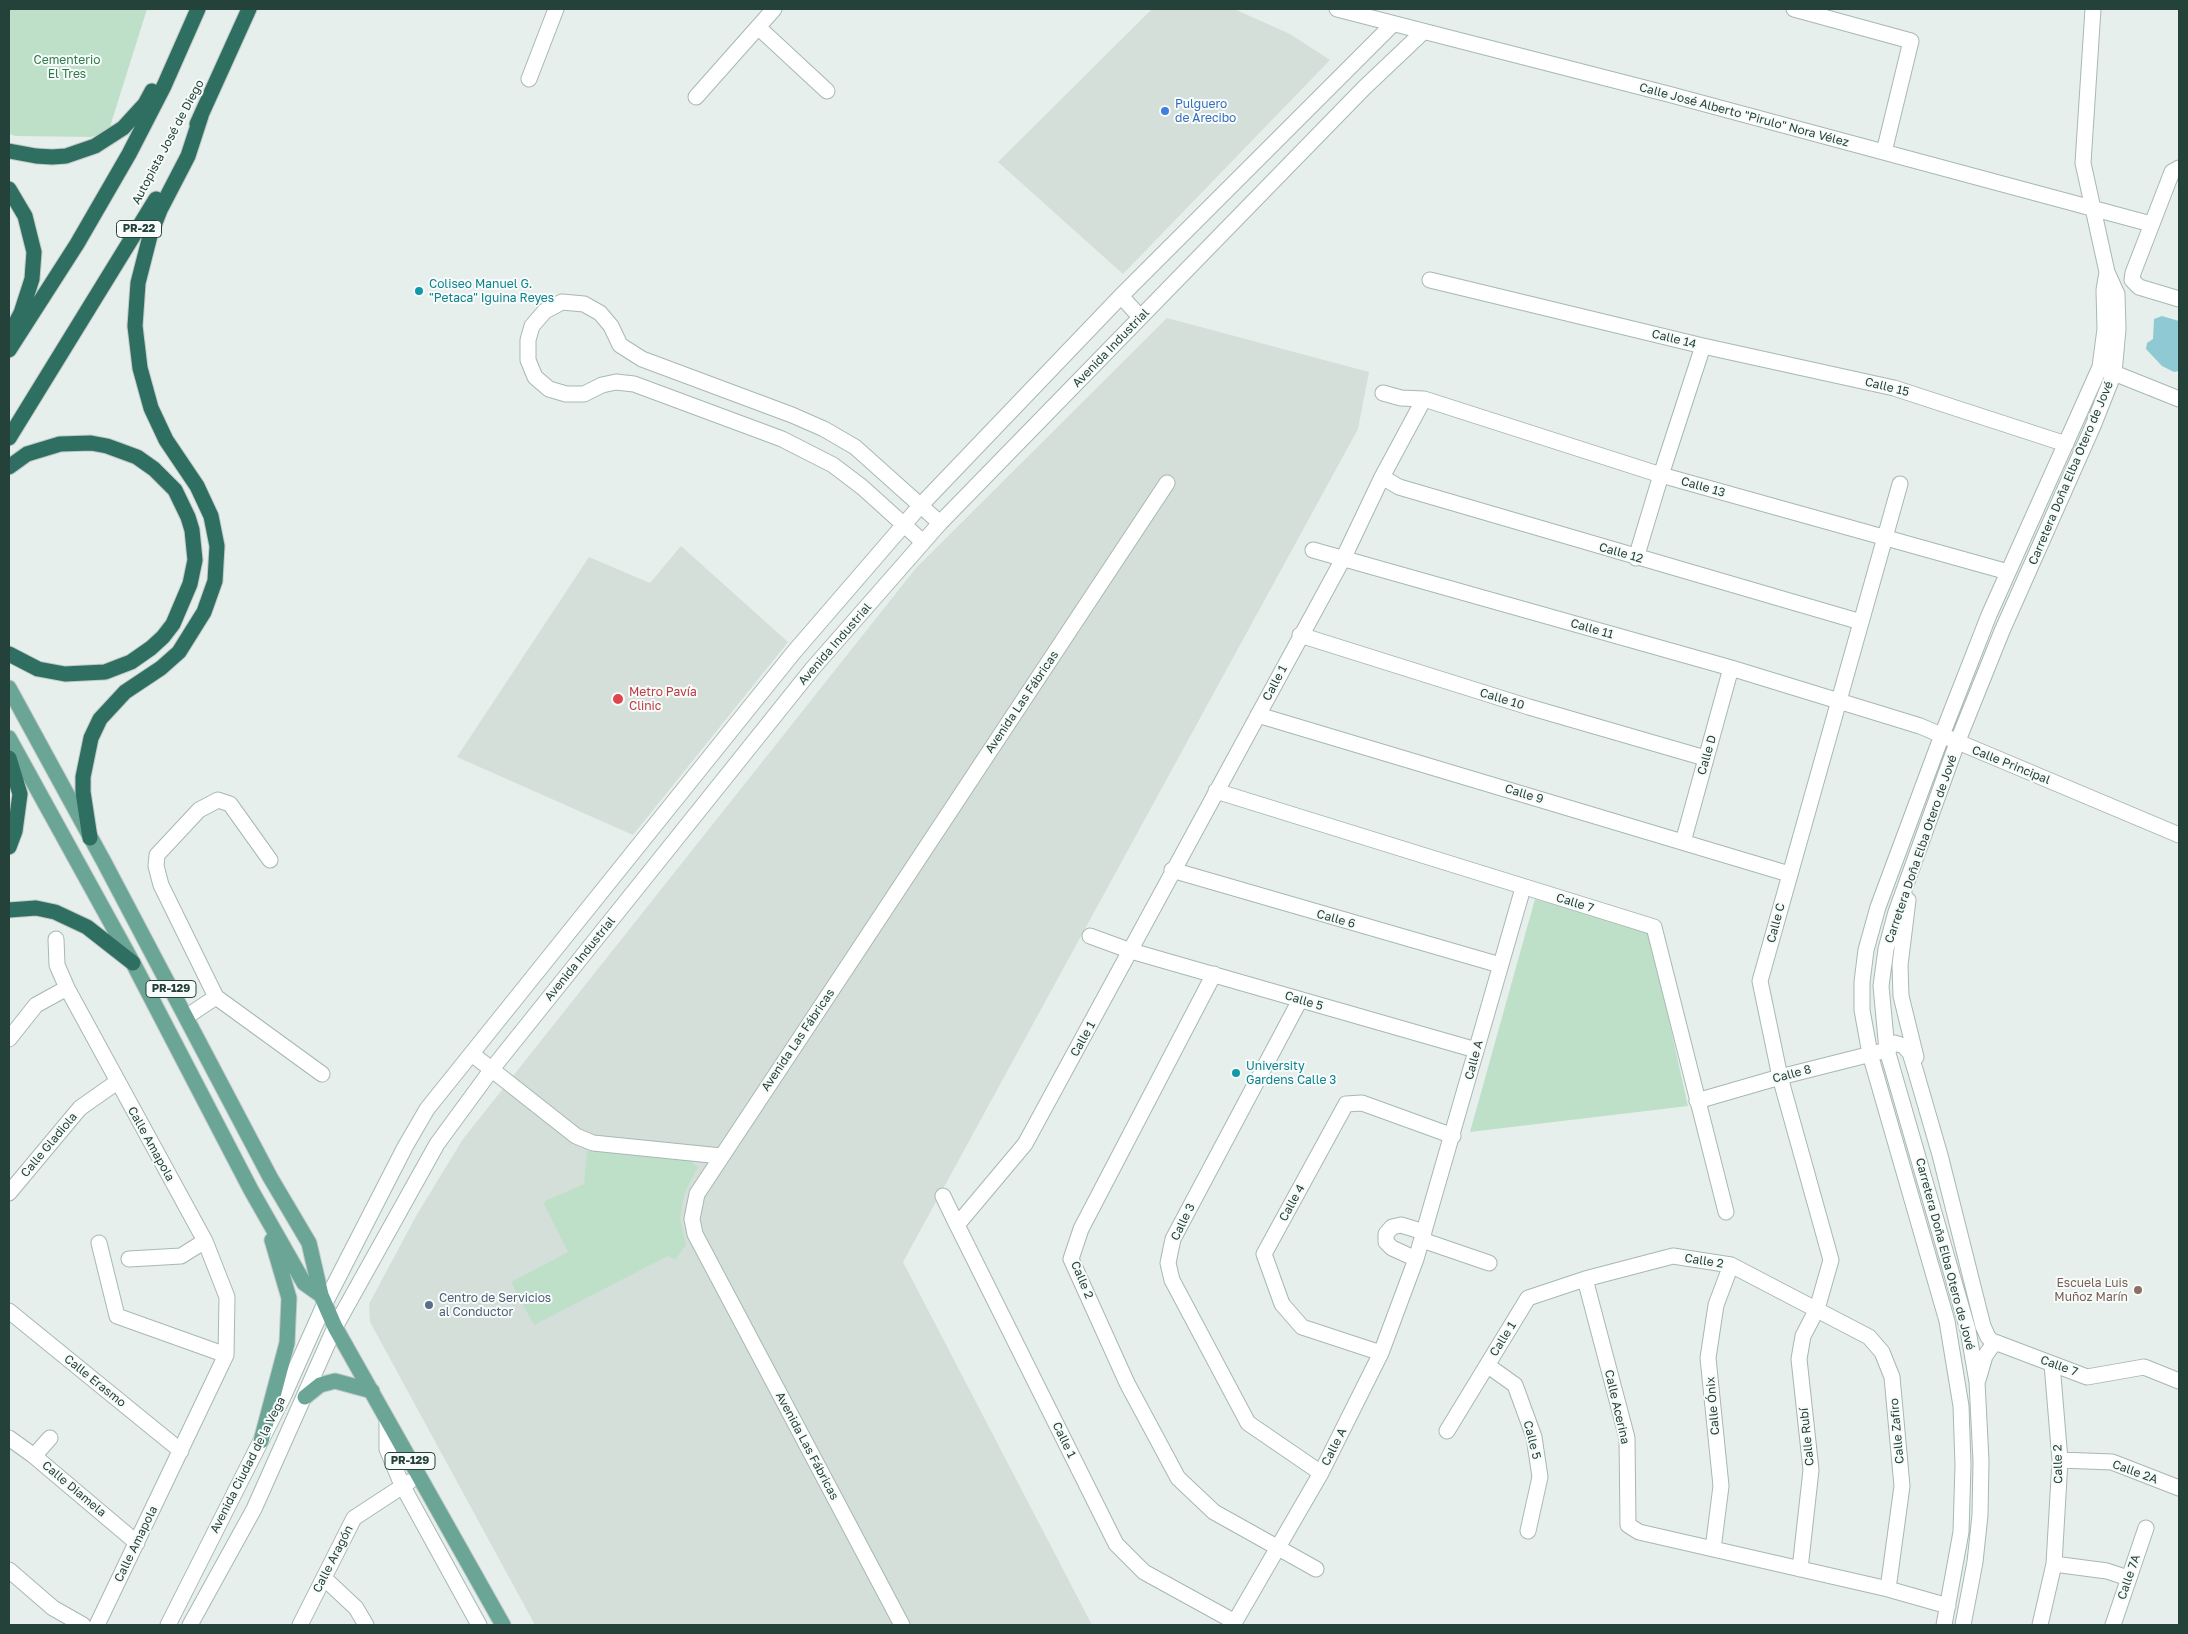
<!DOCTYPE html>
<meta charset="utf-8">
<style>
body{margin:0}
#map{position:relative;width:2188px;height:1634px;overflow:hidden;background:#e6efeb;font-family:"Golos Text",sans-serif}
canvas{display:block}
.frame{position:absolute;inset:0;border:10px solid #24423a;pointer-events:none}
</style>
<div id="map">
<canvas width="2188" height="1634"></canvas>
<div class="frame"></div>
</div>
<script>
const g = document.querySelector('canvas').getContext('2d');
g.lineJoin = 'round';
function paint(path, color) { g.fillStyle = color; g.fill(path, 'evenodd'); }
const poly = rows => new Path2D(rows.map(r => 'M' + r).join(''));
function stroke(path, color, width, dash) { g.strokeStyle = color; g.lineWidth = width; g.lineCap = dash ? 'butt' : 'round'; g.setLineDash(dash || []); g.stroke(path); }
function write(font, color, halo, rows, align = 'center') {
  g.font = font + ' "Golos Text",sans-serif'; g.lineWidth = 4; g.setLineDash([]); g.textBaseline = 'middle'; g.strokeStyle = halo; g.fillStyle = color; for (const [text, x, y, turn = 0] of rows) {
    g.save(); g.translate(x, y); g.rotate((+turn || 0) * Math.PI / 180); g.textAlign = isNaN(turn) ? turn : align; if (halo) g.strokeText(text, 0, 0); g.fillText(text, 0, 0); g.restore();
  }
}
paint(poly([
 [1152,9,1234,9,1290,34,1330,60,1123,274,998,162],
 [1167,318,1369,372,1358,429,903,1262,1092,1625,535,1625,370,1322,369,1304,416,1216,463,1139,916,568],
 [681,546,788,642,633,835,457,757,589,557,650,583]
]), '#d4dfda');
paint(poly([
 [9,9,147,9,109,130,91,137,16,136,9,134],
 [1535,899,1649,931,1688,1106,1470,1132],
 [587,1151,689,1160,698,1167,685,1192,682,1205,680,1219,686,1245,675,1260,668,1256,534,1325,511,1282,568,1252,543,1202,584,1184]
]), '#bfe0c8');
paint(poly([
 [2162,316,2179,321,2179,371,2174,372,2162,366,2146,349,2147,343,2153,339,2154,319]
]), '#8ec9d4');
const minor = poly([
 [1337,9,1668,94,2151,224],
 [1794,9,1911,41,1884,152],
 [758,27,827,91],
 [529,79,556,9],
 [696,97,774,9],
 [2179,168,2172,172,2133,273,2132,280,2139,287,2179,299],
 [1430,280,1703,346,1894,388,2066,444],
 [1121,296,1140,317],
 [2104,369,2179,399],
 [1383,393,1401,398,1424,399,1661,475,2008,572],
 [1382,477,1399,487,1861,622],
 [923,542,862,487,833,465,782,439,634,384,616,382,602,385,584,394,566,394,549,389,535,377,528,360,528,340,532,326,545,311,562,302,584,304,600,313,611,326,620,345,642,359,792,415,824,429,855,447,940,523],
 [1313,550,1731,668,1920,726,2179,835],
 [1636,558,1661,475,1703,346],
 [1300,635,1529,707,1705,758],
 [1258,715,1789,874],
 [1216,791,1654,927,1726,1212],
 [1683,842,1731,668],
 [270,860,230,804,218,800,199,810,157,855,156,866,161,885,216,997,322,1074],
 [1172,870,1500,965],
 [1908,900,1900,965,1901,996,1916,1057],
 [1090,936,1131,951,1476,1050],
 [56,939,57,965,67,988,205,1241,227,1297,226,1355,97,1625],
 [1214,974,1081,1229,1071,1259,1127,1383,1178,1478,1214,1512,1316,1569],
 [1300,1000,1173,1239,1168,1263,1172,1280,1248,1423,1321,1473],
 [186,1017,216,997],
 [9,1039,36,1005,67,988],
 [472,1054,576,1136,593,1143,721,1156],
 [1697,1101,1780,1077,1887,1050,1895,1043,1904,1046,1910,1053,1915,1069,1940,1155,1983,1326,1988,1337,1992,1341,2087,1377,2144,1367,2179,1381],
 [9,1193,80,1108,117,1082],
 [943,1196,957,1225],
 [1422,1240,1489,1263],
 [99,1243,117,1316,226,1355],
 [129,1259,181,1256,205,1241],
 [1416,1259,1392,1248,1386,1242,1386,1234,1392,1227,1401,1225,1424,1232],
 [1585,1279,1627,1438,1628,1525,1639,1532,1888,1589,1948,1606],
 [9,1311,181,1451],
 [1381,1353,1302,1327,1282,1304,1264,1254,1346,1104,1362,1103,1453,1136],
 [1487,1365,1515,1385,1534,1437,1540,1477,1528,1531],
 [1978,1380,1985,1356,1992,1346,1998,1343],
 [387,1420,387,1449,402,1485,479,1625],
 [1447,1431,1528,1298,1585,1279,1673,1256,1731,1265,1869,1337,1882,1352,1892,1377,1902,1486,1888,1589],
 [9,1438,34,1456,137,1543],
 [34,1456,50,1438],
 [2060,1460,2112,1462,2179,1488],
 [1713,1549,1721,1486,1708,1358,1716,1305,1731,1265],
 [2054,1564,2107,1571,2128,1578],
 [1800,1569,1811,1470,1799,1359,1803,1336,1817,1309,1831,1260,1780,1077,1760,981,1900,484],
 [9,1570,53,1608,83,1625],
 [324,1578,356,1608,366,1625],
 [1235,1622,1144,1572,1116,1544,957,1225,1025,1144,1343,559,1382,477,1424,399],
 [168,1625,284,1395,325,1303,405,1147,427,1109,794,652,920,506,1121,296,1393,24],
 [190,1625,254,1509,335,1327,437,1144,492,1069,813,668,940,523,1364,88,1423,32],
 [300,1625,354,1518,409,1482],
 [902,1625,695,1234,692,1219,697,1194,1167,483],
 [1233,1625,1321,1473,1381,1353,1416,1259,1523,888],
 [1944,1625,1961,1532,1963,1465,1961,1406,1947,1321,1870,1054,1862,1010,1862,982,1866,950,1878,907,1942,735,1989,615,2100,367,2105,329,2104,290,2107,272],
 [1963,1625,1975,1562,1980,1515,1981,1461,1977,1382,1968,1330,1887,1050,1881,986,1886,949,1896,912,1957,743,2002,631,2093,426,2114,373,2118,329,2117,294,2107,272,2083,163,2093,9],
 [2040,1625,2054,1564,2060,1460,2052,1364],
 [2113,1625,2146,1528]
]);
const major = poly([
 [9,688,104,862,270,1177,309,1243,321,1295,335,1327,503,1625],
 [9,738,133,963,251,1190,304,1283,321,1295],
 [305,1397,320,1385,335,1381,372,1391],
 [261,1441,287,1343,289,1298,272,1240]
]);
const highway = poly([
 [197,124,249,9],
 [9,151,36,156,52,157,66,156,95,146,123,128,145,104,152,91],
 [9,189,25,216,34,252,32,279,21,313,12,330],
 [9,350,77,244,129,154,164,86,198,9],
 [9,438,156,199],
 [9,467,27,454,60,444,91,443,107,446,137,457,154,469,175,490,188,517,192,530,195,560,190,584,173,624,163,637,151,648,131,662,105,672,65,674,38,669,9,654],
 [9,758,20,794,15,831,9,847],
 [90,838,83,792,83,777,91,738,100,719,125,692,161,668,179,652,204,612,215,581,217,546,211,516,197,486,166,440,151,408,140,368,135,326,138,283,150,236,160,210,188,156,201,116],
 [9,910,36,908,55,912,87,927,133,963]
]);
stroke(minor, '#a8b8b2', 17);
stroke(major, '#c2cac8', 17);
stroke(highway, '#c2cac8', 17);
stroke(minor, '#fff', 15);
stroke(major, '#6aa596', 15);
stroke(highway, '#2f6f62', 15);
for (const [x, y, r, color] of [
 [1165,111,5,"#3f7fe0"],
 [419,291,5,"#0f9aa8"],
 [618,699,6,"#e0444e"],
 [1236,1073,5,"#0f9aa8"],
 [2138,1290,5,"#8d6e63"],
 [429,1305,5,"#5c6f8a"]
]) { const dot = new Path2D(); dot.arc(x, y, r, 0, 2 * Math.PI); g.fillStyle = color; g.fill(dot); stroke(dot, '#f7fbf9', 2); }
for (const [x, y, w] of [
 [139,229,45],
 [171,989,50],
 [410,1461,50]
]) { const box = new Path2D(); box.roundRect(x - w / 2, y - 8.5, w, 17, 4); g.fillStyle = '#f7fbf9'; g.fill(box); stroke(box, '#24423a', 1); }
write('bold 11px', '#24423a', null, [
 ["PR-22",139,229],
 ["PR-129",171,989],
 ["PR-129",410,1461]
]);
write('12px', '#2d7a4b', '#f7fbf9', [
 ["Cementerio",67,60],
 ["El Tres",67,74]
]);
write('12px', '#366cbe', '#f7fbf9', [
 ["Pulguero",1175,104],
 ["de Arecibo",1175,118]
], 'left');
write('12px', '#24423a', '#f7fbf9', [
 ["Calle José Alberto \"Pirulo\" Nora Vélez",1744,115,15],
 ["Autopista José de Diego",168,142,-62],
 ["Calle 14",1674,339,14],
 ["Avenida Industrial",1111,348,-46],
 ["Calle 15",1887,387,14],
 ["Carretera Doña Elba Otero de Jové",2071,473,-67],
 ["Calle 13",1703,487,16],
 ["Calle 12",1621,553,16],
 ["Calle 11",1592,629,16],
 ["Avenida Industrial",835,644,-49],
 ["Calle 1",1275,683,-62],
 ["Calle 10",1502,699,17],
 ["Avenida Las Fábricas",1022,702,-56],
 ["Calle D",1707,755,-74],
 ["Calle Principal",2011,765,22],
 ["Calle 9",1524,794,17],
 ["Carretera Doña Elba Otero de Jové",1921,849,-71],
 ["Calle 7",1575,903,17],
 ["Calle 6",1336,919,16],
 ["Calle C",1776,923,-75],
 ["Avenida Industrial",580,959,-51],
 ["Calle 5",1304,1001,17],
 ["Calle 1",1083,1039,-61],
 ["Avenida Las Fábricas",798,1040,-56],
 ["Calle A",1474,1060,-75],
 ["Calle 8",1792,1074,-15],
 ["Calle Amapola",151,1144,61],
 ["Calle Gladiola",49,1145,-50],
 ["Calle 4",1292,1203,-61],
 ["Calle 3",1183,1222,-64],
 ["Carretera Doña Elba Otero de Jové",1945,1254,75],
 ["Calle 2",1704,1261,9],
 ["Calle 2",1082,1280,67],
 ["Calle 1",1503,1339,-58],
 ["Calle 7",2059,1366,20],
 ["Calle Erasmo",95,1381,39],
 ["Calle Ónix",1713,1406,-95],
 ["Calle Acerina",1617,1407,77],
 ["Calle Zafiro",1897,1431,-95],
 ["Calle Rubí",1807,1437,-96],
 ["Calle 1",1064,1440,64],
 ["Calle 5",1532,1440,76],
 ["Avenida Las Fábricas",807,1446,62],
 ["Calle A",1334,1447,-63],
 ["Calle 2",2058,1464,-91],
 ["Avenida Ciudad de la Vega",248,1465,-63],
 ["Calle 2A",2135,1472,20],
 ["Calle Diamela",74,1489,40],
 ["Calle Amapola",136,1544,-64],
 ["Calle Aragón",333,1559,-63],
 ["Calle 7A",2129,1577,-71]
]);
write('12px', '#0d838f', '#f7fbf9', [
 ["Coliseo Manuel G.",429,284],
 ["\"Petaca\" Iguina Reyes",429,298],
 ["University",1246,1066],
 ["Gardens Calle 3",1246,1080]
], 'left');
write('12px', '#be3a42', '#f7fbf9', [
 ["Metro Pavía",629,692],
 ["Clinic",629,706]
], 'left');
write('12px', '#785e54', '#f7fbf9', [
 ["Escuela Luis",2128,1283],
 ["Muñoz Marín",2128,1297]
], 'right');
write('12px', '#4e5e75', '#f7fbf9', [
 ["Centro de Servicios",439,1298],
 ["al Conductor",439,1312]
], 'left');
</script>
